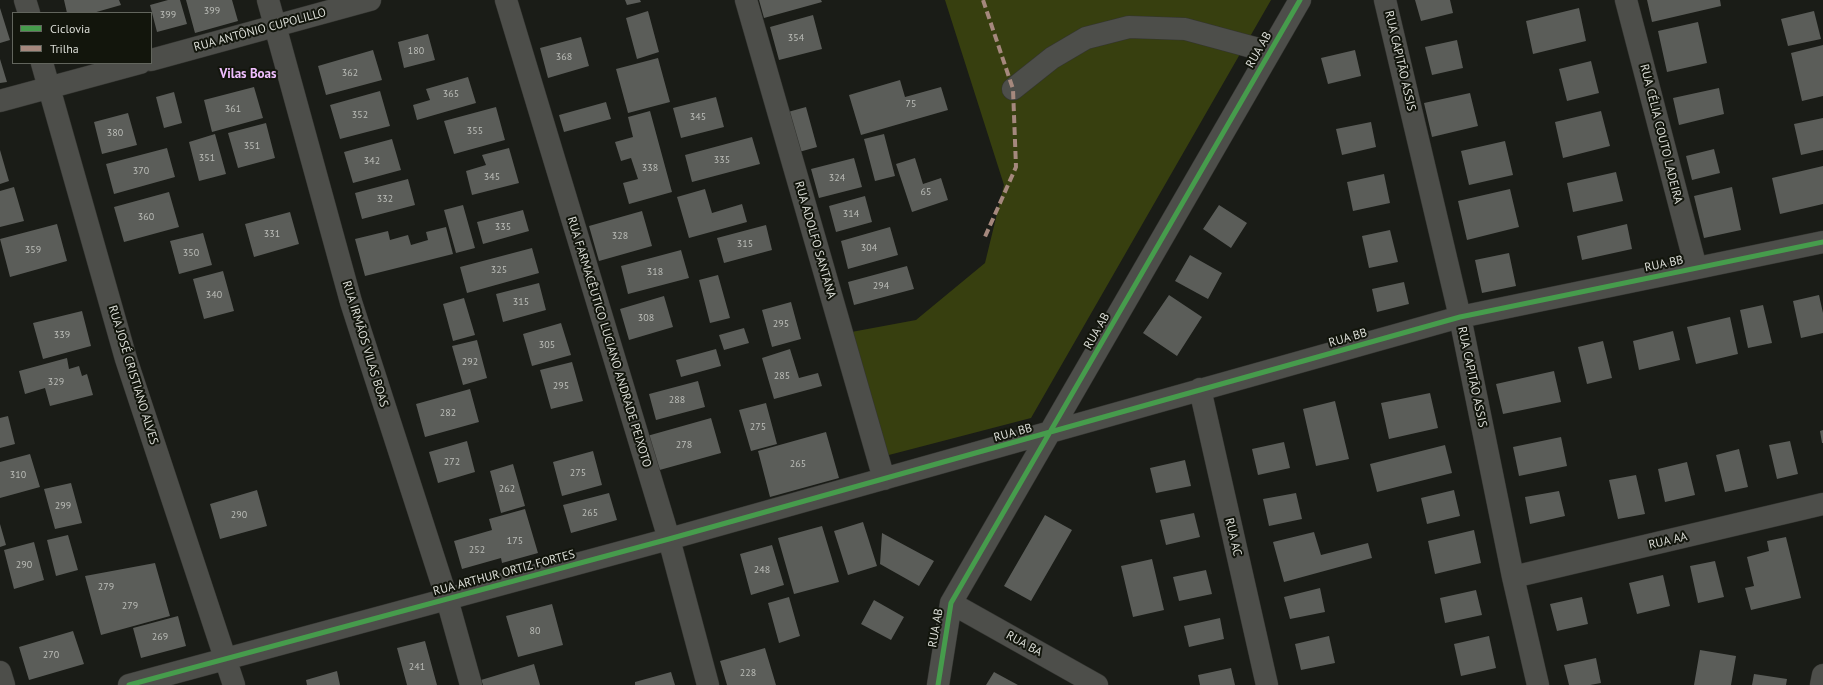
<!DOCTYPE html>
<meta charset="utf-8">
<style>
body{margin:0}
#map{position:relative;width:1823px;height:685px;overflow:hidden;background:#1a1c17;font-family:"PT Sans",sans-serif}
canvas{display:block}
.legend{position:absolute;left:12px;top:12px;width:140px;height:52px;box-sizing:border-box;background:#12150c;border:1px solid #62655d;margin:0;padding:5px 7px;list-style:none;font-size:12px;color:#dbddd7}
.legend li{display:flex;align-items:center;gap:8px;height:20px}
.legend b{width:20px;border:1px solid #62655d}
</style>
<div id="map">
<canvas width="1823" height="685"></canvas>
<ul class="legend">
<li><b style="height:5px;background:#469c4c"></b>Ciclovia</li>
<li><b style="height:5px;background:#a5887d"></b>Trilha</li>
</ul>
</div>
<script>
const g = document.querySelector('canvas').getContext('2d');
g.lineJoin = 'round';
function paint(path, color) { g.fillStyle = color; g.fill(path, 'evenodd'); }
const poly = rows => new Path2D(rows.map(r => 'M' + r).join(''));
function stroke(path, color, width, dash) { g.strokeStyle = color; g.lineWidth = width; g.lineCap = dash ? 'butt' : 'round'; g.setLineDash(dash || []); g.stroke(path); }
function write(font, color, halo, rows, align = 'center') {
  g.font = font + ' "PT Sans",sans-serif'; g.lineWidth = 4; g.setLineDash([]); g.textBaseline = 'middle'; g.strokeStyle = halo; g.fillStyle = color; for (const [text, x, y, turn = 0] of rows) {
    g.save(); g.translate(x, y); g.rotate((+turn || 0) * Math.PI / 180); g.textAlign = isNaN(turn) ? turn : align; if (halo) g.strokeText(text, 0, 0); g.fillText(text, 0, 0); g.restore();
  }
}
paint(poly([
 [945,0,1271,0,1031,418,885,456,846,333,916,320,985,263,1004,185]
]), '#373f0f');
paint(poly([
 [64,0,119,0,121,5,93,13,67,13],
 [168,0,180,0,187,24,157,32,150,5],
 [186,0,232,0,238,21,195,33],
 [625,0,640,0,641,2,627,5],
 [759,0,821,0,822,2,764,18],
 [1415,0,1450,0,1453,13,1421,21],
 [1647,0,1720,0,1721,6,1652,22],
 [0,8,10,40,0,43],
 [1579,8,1586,41,1533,54,1526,21],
 [648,11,659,52,637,59,626,18],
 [1814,11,1821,39,1788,46,1781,19],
 [813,15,822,49,779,60,770,27],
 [1698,22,1707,63,1667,72,1658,31],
 [428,34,435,60,404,68,398,42],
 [581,37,589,66,548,78,540,48],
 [1457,40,1463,68,1432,75,1425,47],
 [1823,45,1823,96,1802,101,1791,53],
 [373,50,382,80,326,95,318,66],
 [1355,50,1361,76,1328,84,1321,58],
 [658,58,670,102,628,113,616,69],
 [0,59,7,82,0,83],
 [1591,61,1599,93,1567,101,1559,69],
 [468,77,476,103,417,120,413,105,430,100,426,89],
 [900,80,905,97,941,87,948,110,861,135,849,95],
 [254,87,263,118,212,132,204,100],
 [1719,88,1724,114,1679,125,1673,98],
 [380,91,390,126,340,139,330,105],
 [174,92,182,123,164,128,156,97],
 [1470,93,1478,126,1432,137,1424,103],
 [716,97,724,127,681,138,673,108],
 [606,102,611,119,564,132,559,115],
 [496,107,505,140,454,154,444,121],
 [806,107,817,147,799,152,788,112],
 [650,111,672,192,629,204,623,183,638,179,631,158,621,161,615,142,633,137,628,117],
 [1601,111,1610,146,1563,158,1555,122],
 [128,113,137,145,102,154,94,122],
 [1823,118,1823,150,1801,155,1794,124],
 [1371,122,1376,147,1342,155,1336,129],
 [266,123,275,158,238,168,228,133],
 [215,134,226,174,199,181,189,142],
 [884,134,895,176,875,181,864,139],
 [752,137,760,164,692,182,685,155],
 [392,139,401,170,353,183,344,152],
 [1505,141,1513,175,1469,185,1461,151],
 [167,148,175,177,114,194,106,164],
 [509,148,519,183,472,195,466,171,486,165,482,155],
 [1714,149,1720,173,1692,180,1686,156],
 [0,150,9,181,0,184],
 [854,158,862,187,819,198,811,169],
 [915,158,923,184,941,178,948,200,912,212,896,164],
 [1823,166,1823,204,1780,214,1772,178],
 [1616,172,1623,201,1573,212,1567,183],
 [1384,174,1390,203,1353,211,1347,182],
 [408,179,415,205,362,219,355,193],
 [14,187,24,221,0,227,0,191],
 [1732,187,1741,230,1704,238,1694,196],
 [705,189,712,213,742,204,747,222,689,238,677,197],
 [1510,189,1519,227,1467,240,1458,201],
 [169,192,179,227,124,242,114,207],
 [865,196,872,222,836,232,829,206],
 [463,205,475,248,456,253,444,210],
 [1219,205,1247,223,1231,248,1203,229],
 [523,210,529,231,483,244,477,222],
 [642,211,652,246,599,261,589,226],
 [290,212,299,244,254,257,245,224],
 [57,224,67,261,10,277,0,239],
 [1627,224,1632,249,1582,260,1577,236],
 [766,225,772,250,724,263,717,238],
 [446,227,453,254,365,276,355,239,388,231,390,240,408,235,411,245,428,240,426,232],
 [890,227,898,255,848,269,841,241],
 [1390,230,1398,262,1369,268,1362,236],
 [203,233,212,265,179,274,170,241],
 [532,248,539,273,467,293,460,267],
 [681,250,689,278,628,294,621,266],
 [1509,253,1516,286,1482,293,1475,260],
 [1190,255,1222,273,1208,299,1175,281],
 [907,266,914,289,854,305,848,282],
 [223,271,234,311,204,319,193,279],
 [718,275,730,318,710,323,699,280],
 [1404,282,1409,304,1377,312,1372,289],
 [539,283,546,310,503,322,496,294],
 [1169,295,1202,317,1177,356,1143,333],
 [1819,295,1823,313,1823,333,1801,338,1793,301],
 [664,296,673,327,629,340,620,309],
 [464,298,475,335,453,341,443,304],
 [791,302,801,339,772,347,762,310],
 [1763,305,1772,343,1748,348,1740,310],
 [82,311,91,346,43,359,33,323],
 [1730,317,1738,354,1696,364,1687,327],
 [561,323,571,355,532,366,523,334],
 [744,328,749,343,724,350,719,335],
 [1673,331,1680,360,1639,370,1633,341],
 [477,340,487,378,463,385,452,346],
 [1603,341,1612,378,1587,384,1578,347],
 [716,349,721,366,681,377,676,360],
 [790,349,799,378,818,373,822,386,774,399,762,358],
 [67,358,69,369,79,366,82,376,87,374,93,395,50,406,45,388,25,394,19,371],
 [572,362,583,401,551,409,540,370],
 [1554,371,1561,402,1503,414,1496,384],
 [698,381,705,407,656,420,649,394],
 [470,389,479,422,425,437,416,404],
 [1430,393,1438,428,1389,439,1381,403],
 [1335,401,1349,459,1316,466,1303,409],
 [766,403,777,444,751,451,739,410],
 [8,416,15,444,0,448,0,418],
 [711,418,721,453,656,471,647,436],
 [1823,430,1823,443,1822,443,1820,431],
 [826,432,839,478,770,497,758,451],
 [1561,437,1567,466,1519,476,1513,447],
 [467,441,475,472,438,483,429,452],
 [1790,441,1798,474,1777,479,1769,445],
 [1284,442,1290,468,1258,475,1252,449],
 [1445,445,1452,473,1377,492,1370,464],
 [1739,449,1748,487,1725,492,1716,455],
 [593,451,602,485,562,496,553,462],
 [30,454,40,487,0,498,0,462],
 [1185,460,1191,486,1156,493,1150,468],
 [1687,462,1695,495,1665,502,1658,469],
 [513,464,525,506,501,513,490,471],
 [1636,475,1645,514,1618,519,1609,480],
 [71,483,82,523,55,529,44,489],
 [257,490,267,526,220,539,210,504],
 [1454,490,1460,516,1427,524,1421,498],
 [1559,491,1565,516,1530,524,1525,497],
 [609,493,617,520,571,533,563,505],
 [1296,493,1302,519,1269,526,1263,499],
 [525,509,538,553,502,563,501,558,462,569,454,541,492,530,489,519],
 [1194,513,1200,537,1166,545,1160,520],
 [1045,515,1072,530,1031,601,1004,586],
 [863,522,877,566,848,575,834,531],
 [0,524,6,545,0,547],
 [822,526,839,582,794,594,778,538],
 [1474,530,1481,563,1435,574,1428,541],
 [1314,532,1321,555,1368,543,1372,558,1284,582,1273,542],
 [882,533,934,561,919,586,880,564],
 [68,535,78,570,56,576,47,540],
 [1786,537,1801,598,1751,610,1745,588,1754,586,1747,557,1769,551,1767,541],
 [34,542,44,580,14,589,4,550],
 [772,545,784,585,751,595,740,554],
 [1152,559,1164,610,1133,617,1121,566],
 [1715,561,1724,597,1698,603,1690,566],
 [155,563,170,616,101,635,85,576],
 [1206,570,1212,594,1179,601,1173,577],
 [1663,575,1670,606,1637,614,1629,583],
 [1320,588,1325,612,1290,619,1284,597],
 [1476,590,1482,615,1445,623,1440,598],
 [789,597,800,636,779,643,768,603],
 [1582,597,1588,624,1557,631,1550,604],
 [874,600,904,617,891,640,861,624],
 [552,604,563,645,518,657,506,616],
 [178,616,186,646,141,658,133,628],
 [1220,618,1224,639,1189,647,1184,626],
 [73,631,84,664,29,680,19,647],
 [1329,636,1335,663,1301,670,1295,644],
 [1489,636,1496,668,1461,676,1454,644],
 [425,641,437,685,407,685,397,648],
 [765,648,776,685,727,685,720,661],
 [1700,650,1736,656,1731,685,1694,685],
 [1596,658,1601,683,1590,685,1569,685,1564,665],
 [534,664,540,685,483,685,481,680],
 [1231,668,1235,685,1200,685,1198,675],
 [337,671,340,685,307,685,306,680],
 [671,672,675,685,635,685,635,682],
 [994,672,1018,685,986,685],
 [1754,674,1787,679,1786,685,1752,685]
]), '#5b5d59');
const minor = poly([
 [25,0,29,13],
 [268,0,351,302,447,599,471,685],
 [506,0,669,539,708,685],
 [746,0,884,479],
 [1385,0,1460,317,1513,577,1538,685],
 [1626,0,1696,268],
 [151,60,370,0],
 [42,63,126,359,234,685],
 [1013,89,1052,58,1086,38,1129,27,1185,29,1270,52],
 [0,101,140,63],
 [1200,389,1267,685],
 [1513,577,1823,504],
 [951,603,1097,685],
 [0,672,4,685],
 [129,685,669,539,1460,317,1823,242],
 [938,685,951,603,1300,0],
 [1821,685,1823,675]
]);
stroke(minor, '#343531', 23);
stroke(minor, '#4d4e4a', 22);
stroke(poly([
 [983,0,1013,89,1016,167,984,239]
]), '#a5887d', 4, [8, 4]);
stroke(poly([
 [129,685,669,539,1460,317,1823,242],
 [938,685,951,603,1300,0]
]), '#469c4c', 5);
write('10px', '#bbbdb8', null, [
 ["399",212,11],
 ["399",168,15],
 ["354",796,38],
 ["180",416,51],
 ["368",564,57],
 ["362",350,73],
 ["365",451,94],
 ["75",911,104],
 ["361",233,109],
 ["352",360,115],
 ["345",698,117],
 ["355",475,131],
 ["380",115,133],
 ["351",252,146],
 ["351",207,158],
 ["335",722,160],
 ["342",372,161],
 ["338",650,168],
 ["370",141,171],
 ["345",492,177],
 ["324",837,178],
 ["65",926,192],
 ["332",385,199],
 ["314",851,214],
 ["360",146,217],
 ["335",503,227],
 ["331",272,234],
 ["328",620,236],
 ["315",745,244],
 ["304",869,248],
 ["359",33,250],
 ["350",191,253],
 ["325",499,270],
 ["318",655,272],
 ["294",881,286],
 ["340",214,295],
 ["315",521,302],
 ["308",646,318],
 ["295",781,324],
 ["339",62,335],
 ["305",547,345],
 ["292",470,362],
 ["285",782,376],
 ["329",56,382],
 ["295",561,386],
 ["288",677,400],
 ["282",448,413],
 ["275",758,427],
 ["278",684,445],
 ["272",452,462],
 ["265",798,464],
 ["275",578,473],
 ["310",18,475],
 ["262",507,489],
 ["299",63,506],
 ["265",590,513],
 ["290",239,515],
 ["175",515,541],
 ["252",477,550],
 ["290",24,565],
 ["248",762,570],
 ["279",106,587],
 ["279",130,606],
 ["80",535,631],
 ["269",160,637],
 ["270",51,655],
 ["241",417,667],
 ["228",748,673]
]);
write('12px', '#dbddd7', '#12150c', [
 ["RUA ANTÔNIO CUPOLILLO",260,30,-15],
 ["RUA AB",1259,50,-60],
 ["RUA CAPITÃO ASSIS",1400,61,77],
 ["RUA CÉLIA COUTO LADEIRA",1661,134,76],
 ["RUA ADOLFO SANTANA",815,240,74],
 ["RUA BB",1664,264,-12],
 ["RUA AB",1097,331,-60],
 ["RUA BB",1348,338,-16],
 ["RUA FARMACÊUTICO LUCIANO ANDRADE PEIXOTO",609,342,73],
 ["RUA IRMÃOS VILAS BOAS",365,344,73],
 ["RUA JOSÉ CRISTIANO ALVES",133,375,73],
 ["RUA CAPITÃO ASSIS",1472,377,78],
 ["RUA BB",1013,433,-15],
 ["RUA AC",1233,537,77],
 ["RUA AA",1668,541,-13],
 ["RUA ARTHUR ORTIZ FORTES",504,573,-15],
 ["RUA AB",936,628,-80],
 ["RUA BA",1024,644,29]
]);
write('bold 13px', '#efbefd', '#12150c', [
 ["Vilas Boas",248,74]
]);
</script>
